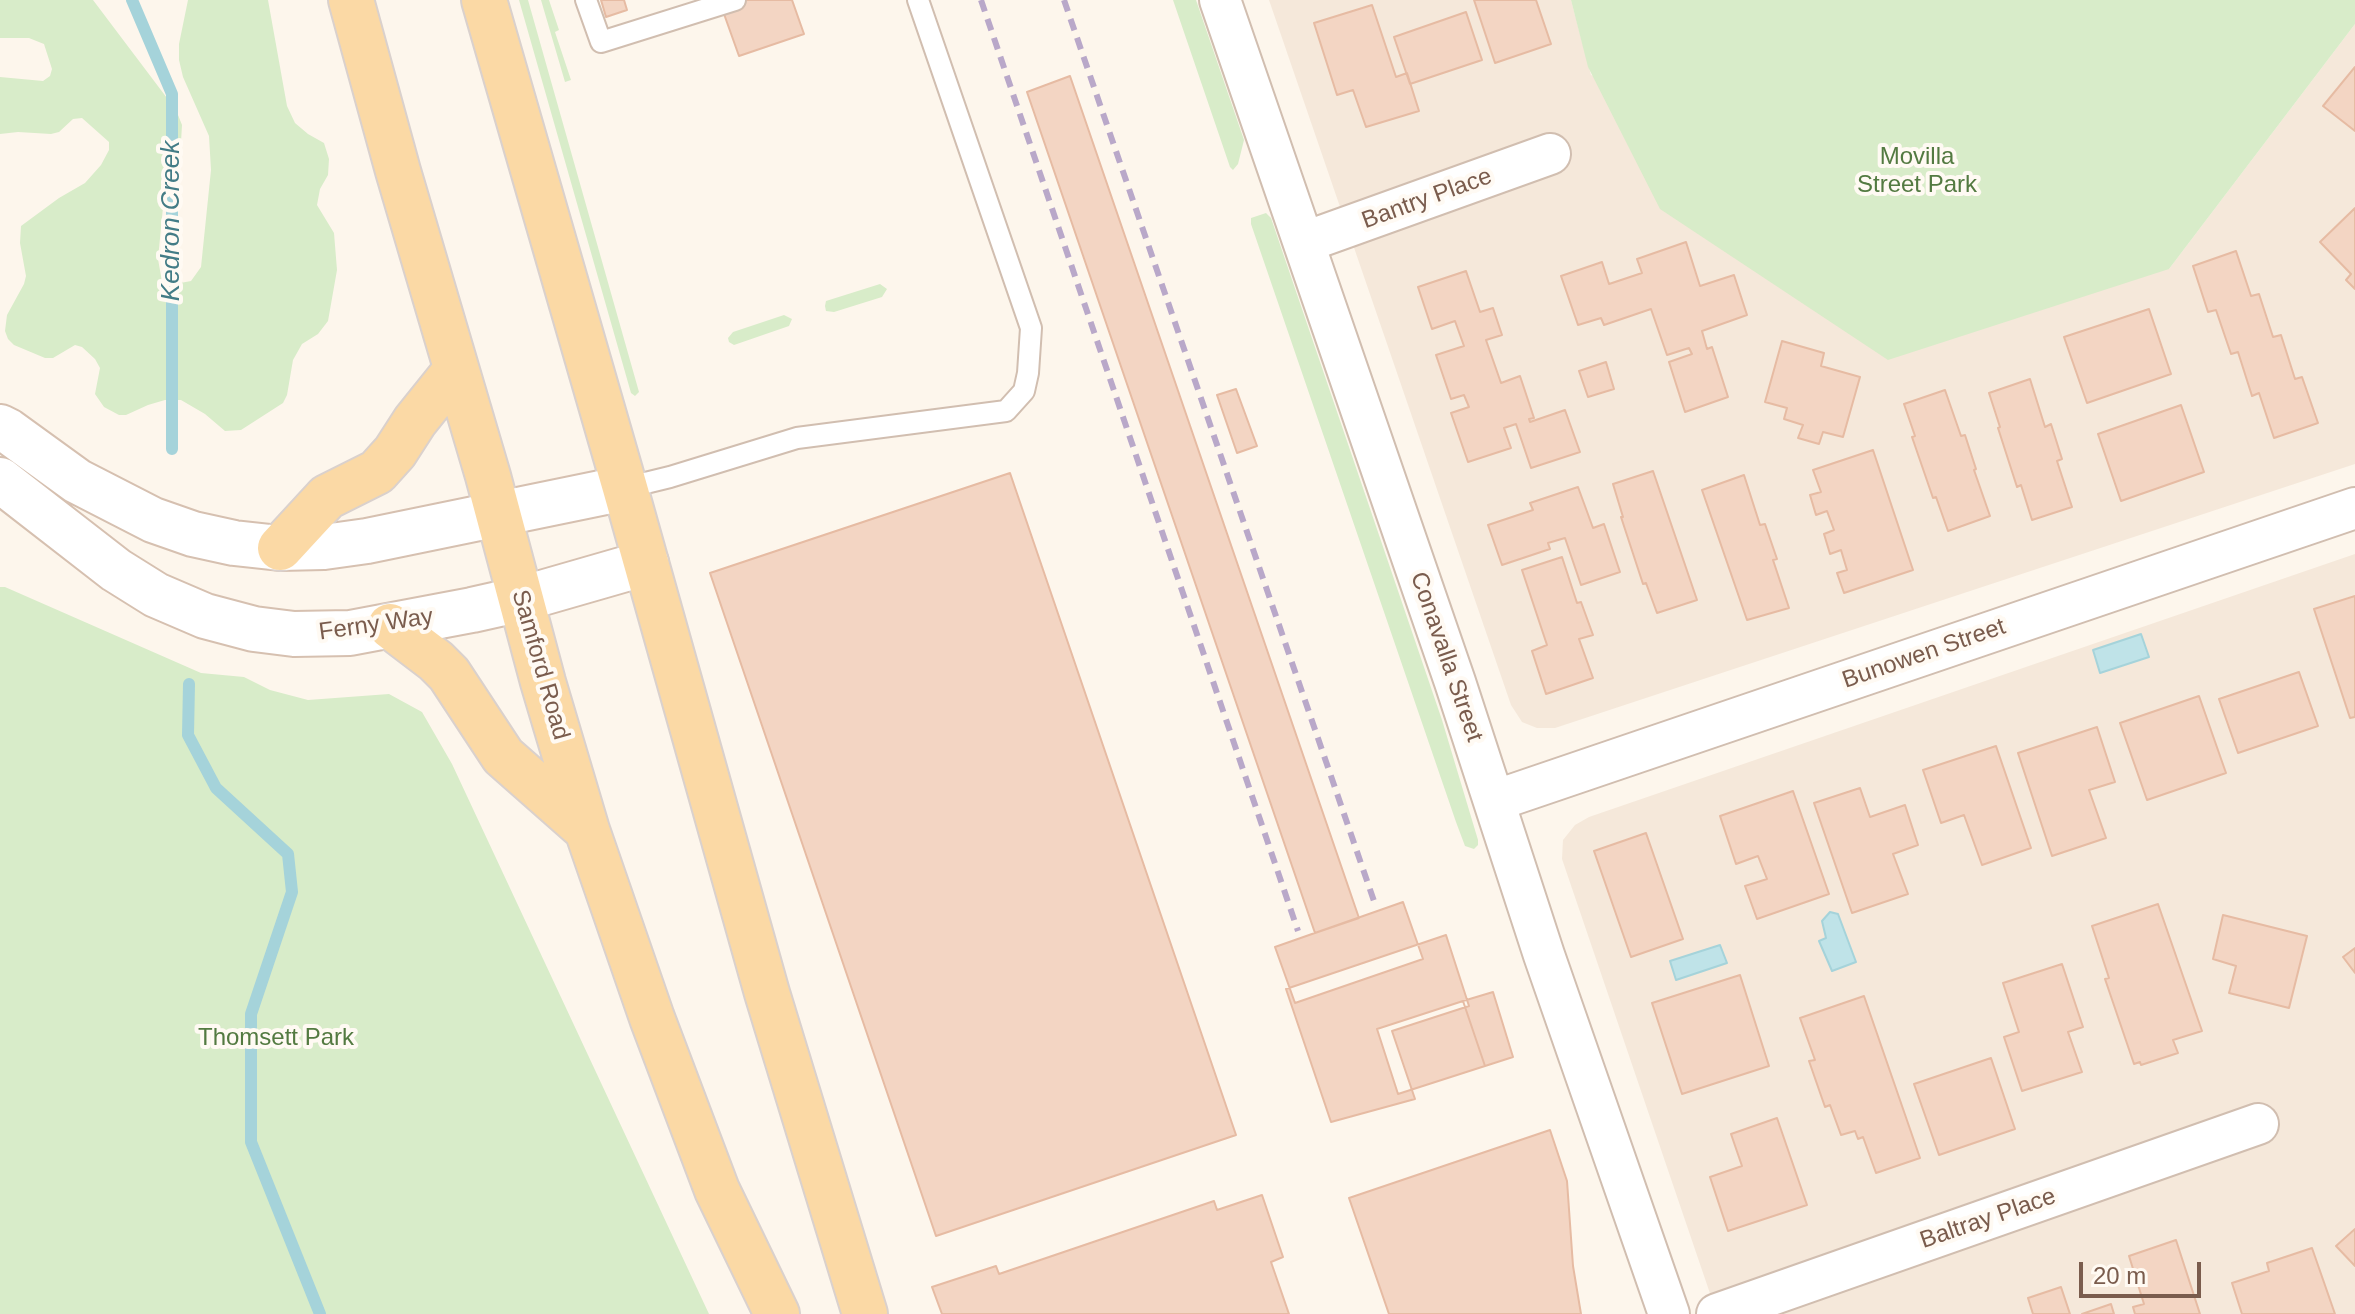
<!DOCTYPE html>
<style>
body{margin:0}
#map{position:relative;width:2355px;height:1314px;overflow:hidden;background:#fdf6ec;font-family:Helvetica,sans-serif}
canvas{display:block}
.scale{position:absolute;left:2079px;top:1262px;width:122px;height:36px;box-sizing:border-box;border:4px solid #7a5c4d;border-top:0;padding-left:10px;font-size:24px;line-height:28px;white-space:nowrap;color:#7a5c4d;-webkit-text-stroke:6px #fffaf3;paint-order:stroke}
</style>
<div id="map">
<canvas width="2355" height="1314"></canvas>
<div class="scale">20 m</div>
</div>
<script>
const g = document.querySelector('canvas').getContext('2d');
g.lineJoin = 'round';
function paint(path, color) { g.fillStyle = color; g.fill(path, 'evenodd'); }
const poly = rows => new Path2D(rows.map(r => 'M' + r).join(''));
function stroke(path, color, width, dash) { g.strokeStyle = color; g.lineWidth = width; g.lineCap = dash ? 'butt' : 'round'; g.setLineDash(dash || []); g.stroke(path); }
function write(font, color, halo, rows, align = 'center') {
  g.font = font + ' Helvetica,sans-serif'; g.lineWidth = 8; g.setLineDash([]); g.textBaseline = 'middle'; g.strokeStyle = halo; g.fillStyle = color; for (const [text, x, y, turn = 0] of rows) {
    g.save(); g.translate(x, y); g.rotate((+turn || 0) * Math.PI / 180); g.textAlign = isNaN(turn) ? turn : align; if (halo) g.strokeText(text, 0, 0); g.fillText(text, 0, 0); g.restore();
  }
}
paint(poly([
 [1269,0,1571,0,1591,75,2169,269,2355,24,2355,464,1555,728,1537,728,1522,722,1511,705],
 [2355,554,2355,1314,1717,1314,1562,859,1563,840,1575,825,1589,817]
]), '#f5e8da');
paint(poly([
 [0,0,93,0,176,110,182,125,181,142,163,207,158,259,161,276,175,284,191,281,201,267,211,170,209,136,183,77,179,60,179,44,188,0,268,0,287,106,295,123,308,134,324,143,329,159,328,175,320,189,317,205,334,233,337,270,328,321,318,334,302,344,293,360,287,395,283,403,241,430,225,431,205,414,181,400,165,400,148,405,126,415,119,415,104,407,95,394,100,368,95,359,82,347,75,345,53,358,45,358,14,345,8,339,5,331,7,315,24,284,26,276,20,243,21,226,59,198,85,183,101,165,109,150,109,142,82,118,73,119,59,132,51,134,18,132,0,134,0,77,43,81,50,76,52,69,44,44,29,38,0,38],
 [519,0,528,0,639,392,635,396,631,393],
 [541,0,549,0,559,30,555,32,571,80,565,82],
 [1173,0,1196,0,1244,140,1238,164,1233,170,1230,167],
 [1571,0,2355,0,2355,24,2169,269,1888,360,1660,209,1588,67],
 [1266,213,1271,218,1442,720,1478,840,1478,845,1474,849,1465,846,1456,822,1251,224,1251,218],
 [880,284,887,289,882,297,834,312,826,311,825,306,826,301],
 [784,315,792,319,789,326,734,345,729,342,728,338,733,332],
 [0,587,5,587,201,673,244,677,270,690,308,700,389,694,422,712,452,764,709,1314,0,1314]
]), '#d8ecc9');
const water = poly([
 [2141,634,2149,657,2100,673,2093,650,2141,634],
 [1830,912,1838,914,1856,962,1832,971,1819,941,1826,938,1822,921,1830,912],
 [1720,945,1727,963,1676,980,1670,961,1720,945]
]);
paint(water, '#bfe3e8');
stroke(water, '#a5d3da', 2);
stroke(poly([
 [132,0,172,94,172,449],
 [189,684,188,735,216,788,288,854,292,892,251,1014,251,1142,320,1314]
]), '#a5d3da', 12);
const building = poly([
 [601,0,624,0,627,10,606,17,601,0],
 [719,0,792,0,804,34,739,56,719,0],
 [1474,0,1536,0,1551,44,1495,63,1474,0],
 [1372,5,1396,77,1407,73,1419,111,1366,127,1353,90,1337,95,1314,23,1372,5],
 [1466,12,1482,60,1410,84,1394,37,1466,12],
 [2355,67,2355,131,2323,106,2355,67],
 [1070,76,1359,918,1315,933,1027,92,1070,76],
 [2355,208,2355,289,2346,280,2351,274,2320,242,2355,208],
 [1686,242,1700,286,1734,275,1747,315,1702,331,1707,349,1712,347,1728,397,1685,412,1669,362,1692,354,1689,348,1667,355,1651,309,1604,325,1601,318,1578,325,1561,276,1602,262,1609,284,1642,273,1637,259,1686,242],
 [2236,251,2251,296,2259,294,2273,337,2281,335,2295,379,2302,377,2318,423,2274,438,2259,393,2252,396,2238,352,2231,354,2216,310,2208,312,2193,266,2236,251],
 [1466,271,1480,312,1493,308,1502,335,1486,340,1501,383,1520,376,1534,418,1529,419,1530,422,1565,410,1580,452,1531,468,1516,424,1504,428,1511,448,1468,462,1451,413,1469,407,1464,395,1451,399,1436,355,1464,346,1455,321,1432,329,1418,287,1466,271],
 [2149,309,2171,374,2087,403,2064,337,2149,309],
 [1782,341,1824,353,1821,366,1860,377,1843,437,1823,432,1819,444,1798,438,1803,425,1784,419,1787,408,1765,402,1782,341],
 [1606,362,1614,389,1588,397,1579,371,1606,362],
 [2030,379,2045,427,2051,424,2062,459,2057,461,2072,507,2032,520,2021,485,2017,487,1998,428,2000,427,1989,393,2030,379],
 [1236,389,1257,446,1237,453,1217,395,1236,389],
 [1945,390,1961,436,1965,435,1976,469,1974,470,1990,516,1948,531,1936,497,1933,498,1912,437,1915,436,1904,404,1945,390],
 [2181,405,2204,472,2121,501,2098,434,2181,405],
 [1873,450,1913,570,1844,593,1837,573,1847,570,1841,550,1830,554,1824,534,1834,530,1827,511,1816,515,1810,495,1821,492,1813,470,1873,450],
 [1653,471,1697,600,1657,613,1646,583,1643,584,1621,517,1623,517,1613,484,1653,471],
 [1010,473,1236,1135,936,1236,710,573,1010,473],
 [1744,475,1760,525,1765,524,1777,559,1773,560,1789,608,1747,620,1702,490,1744,475],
 [1578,487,1593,528,1604,524,1620,572,1581,585,1565,538,1548,543,1550,549,1502,565,1488,525,1533,510,1530,503,1578,487],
 [1562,557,1577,603,1581,602,1593,635,1579,639,1593,678,1546,694,1532,651,1547,645,1522,570,1562,557],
 [2355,596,2355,717,2350,718,2314,609,2355,596],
 [2299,672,2318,726,2238,753,2219,699,2299,672],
 [2199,696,2226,773,2147,800,2120,723,2199,696],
 [2097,727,2115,782,2089,790,2106,838,2052,856,2018,753,2097,727],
 [1996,746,2031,848,1982,865,1964,815,1941,823,1923,770,1996,746],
 [1860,788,1870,817,1905,805,1918,845,1893,854,1908,894,1852,913,1814,803,1860,788],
 [1793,791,1829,894,1757,919,1745,886,1767,879,1758,856,1736,864,1720,816,1793,791],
 [1646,833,1683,939,1631,957,1594,851,1646,833],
 [1403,902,1423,959,1295,1003,1275,947,1403,902],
 [2158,904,2202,1031,2173,1040,2178,1053,2141,1065,2140,1062,2134,1064,2105,979,2109,978,2092,926,2158,904],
 [2223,915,2307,936,2289,1008,2229,993,2236,966,2213,959,2223,915],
 [1446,935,1469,1006,1392,1031,1415,1099,1331,1122,1286,989,1446,935],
 [2355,948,2355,973,2343,957,2355,948],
 [2062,964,2083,1027,2068,1032,2082,1072,2022,1091,2004,1037,2019,1032,2003,983,2062,964],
 [1740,975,1769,1066,1682,1094,1652,1003,1740,975],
 [1493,992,1513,1057,1485,1066,1463,1001,1493,992],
 [1864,996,1920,1158,1876,1173,1863,1137,1858,1139,1855,1131,1841,1135,1830,1105,1825,1107,1809,1061,1815,1060,1800,1018,1864,996],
 [1463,1001,1485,1066,1398,1094,1377,1029,1463,1001],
 [1991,1058,2015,1129,1939,1155,1914,1084,1991,1058],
 [1777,1118,1807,1205,1728,1231,1710,1177,1742,1166,1731,1134,1777,1118],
 [1550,1130,1567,1181,1573,1266,1581,1314,1389,1314,1349,1198,1550,1130],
 [1262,1195,1283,1257,1271,1262,1289,1314,942,1314,932,1287,996,1266,999,1274,1214,1201,1217,1210,1262,1195],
 [2355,1229,2355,1266,2336,1246,2355,1229],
 [2176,1240,2200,1314,2135,1314,2133,1307,2144,1304,2129,1256,2176,1240],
 [2312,1248,2335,1314,2242,1314,2232,1283,2269,1271,2267,1263,2312,1248],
 [2061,1287,2070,1314,2033,1314,2028,1298,2061,1287],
 [2111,1304,2114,1314,2082,1314,2111,1304]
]);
paint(building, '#f3d5c3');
stroke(building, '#e6bba3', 2);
const lane = poly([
 [586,0,601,42,735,0],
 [625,488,670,477,797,438,1006,411,1024,391,1028,373,1031,328,918,0]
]);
const street = poly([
 [1220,0,1455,682,1544,955,1669,1314],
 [1305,242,1550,154],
 [1494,801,2355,508],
 [1717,1314,2258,1124]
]);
const secondary = poly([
 [0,427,8,431,77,481,153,520,193,534,234,543,280,548,324,547,367,541,625,488],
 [0,480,116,570,156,595,205,616,254,629,294,634,350,633,472,610,521,599,646,563]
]);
const primary = poly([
 [351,0,398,171,488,476,543,682,587,830,652,1018,717,1190,777,1314],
 [484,0,625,488,767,993,865,1314],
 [280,548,327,497,377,472,395,452,415,421,456,370],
 [390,626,436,661,449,674,503,756,587,830]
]);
stroke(lane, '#d1beb0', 24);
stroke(street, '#d1beb0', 44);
stroke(secondary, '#d6c0b0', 48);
stroke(primary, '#dad1cd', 48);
stroke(lane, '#fff', 20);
stroke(street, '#fff', 40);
stroke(secondary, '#fff', 44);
stroke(primary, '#fbd9a5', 44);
stroke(poly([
 [981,0,1298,931],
 [1064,0,1375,904]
]), '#b9a8c9', 6, [12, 8]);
write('24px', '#537a41', '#fffaf3', [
 ["Movilla",1917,157],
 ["Street Park",1917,185],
 ["Thomsett Park",276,1038]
]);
write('24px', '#7a5c4d', '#fffaf3', [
 ["Bantry Place",1427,199,-20],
 ["Ferny Way",376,625,-8],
 ["Bunowen Street",1924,654,-19],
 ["Conavalla Street",1446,657,71],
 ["Samford Road",540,665,74],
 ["Baltray Place",1988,1219,-19]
]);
write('italic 26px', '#437c86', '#fffaf3', [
 ["Kedron Creek",172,221,-90]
]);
</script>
